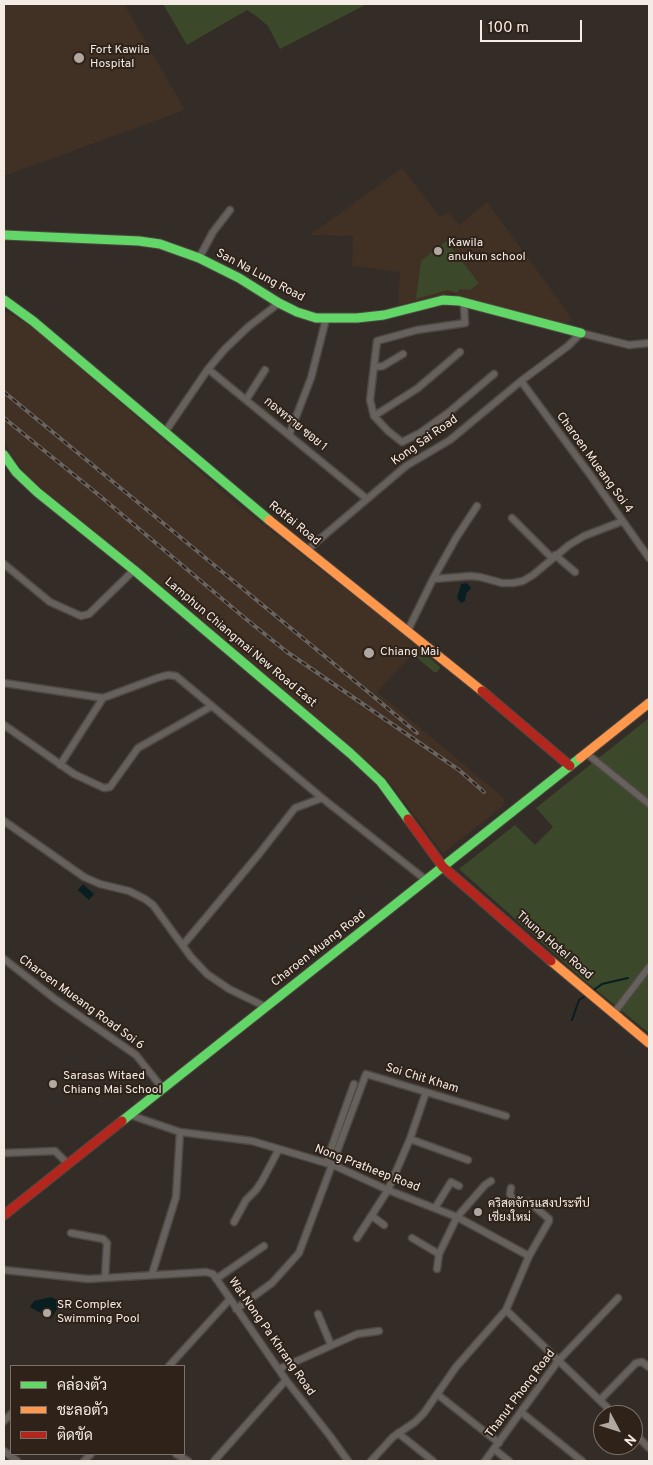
<!DOCTYPE html>
<meta charset="utf-8">
<style>
body{margin:0}
#map{position:relative;width:653px;height:1465px;overflow:hidden;background:#342d27;font-family:Overpass,Sarabun,sans-serif}
canvas{display:block}
.frame{position:absolute;inset:0;border:5px solid #f4ebe5;pointer-events:none}
.legend{position:absolute;left:10px;top:1365px;width:175px;height:90px;box-sizing:border-box;background:#2e2219;border:1px solid #7d726b;margin:0;padding:6px 9px;list-style:none;font-size:15px;color:#f4ebe5}
.legend li{display:flex;align-items:center;gap:10px;height:25px}
.legend b{width:25px;border:1px solid #7d726b}
.north{position:absolute;left:593px;top:1405px;width:50px;height:50px;box-sizing:border-box;background:#2e2219;border:1px solid #7d726b;border-radius:50%;rotate:130deg;font-size:14px;font-weight:700;line-height:20px;text-align:center;color:#f4ebe5}
.north::after{content:'';display:block;margin:auto;width:18px;height:22px;background:#b1a8a2;clip-path:polygon(50% 0,100% 100%,50% 72%,0 100%)}
.scale{position:absolute;left:480px;top:20px;width:102px;height:22px;box-sizing:border-box;border:2px solid #f4ebe5;border-top:0;padding-left:6px;font-size:15px;line-height:18px;white-space:nowrap;color:#f4ebe5;-webkit-text-stroke:4px #2e2219;paint-order:stroke}
</style>
<div id="map">
<canvas width="653" height="1465"></canvas>
<div class="frame"></div>
<ul class="legend">
<li><b style="height:6px;background:#63d668"></b>คล่องตัว</li>
<li><b style="height:6px;background:#ff974d"></b>ชะลอตัว</li>
<li><b style="height:6px;background:#b3261e"></b>ติดขัด</li>
</ul>
<div class="north">N</div>
<div class="scale">100 m</div>
</div>
<script>
const g = document.querySelector('canvas').getContext('2d');
g.lineJoin = 'round';
function paint(path, color) { g.fillStyle = color; g.fill(path, 'evenodd'); }
const poly = rows => new Path2D(rows.map(r => 'M' + r).join(''));
function stroke(path, color, width, dash) { g.strokeStyle = color; g.lineWidth = width; g.lineCap = dash ? 'butt' : 'round'; g.setLineDash(dash || []); g.stroke(path); }
function write(font, color, halo, rows, align = 'center') {
  g.font = font + ' Overpass,Sarabun,sans-serif'; g.lineWidth = 4; g.setLineDash([]); g.textBaseline = 'middle'; g.strokeStyle = halo; g.fillStyle = color; for (const [text, x, y, turn = 0] of rows) {
    g.save(); g.translate(x, y); g.rotate((+turn || 0) * Math.PI / 180); g.textAlign = isNaN(turn) ? turn : align; if (halo) g.strokeText(text, 0, 0); g.fillText(text, 0, 0); g.restore();
  }
}
paint(poly([
 [8,4,124,4,185,110,4,176,4,6],
 [402,168,440,217,449,213,459,225,487,202,572,318,566,325,451,293,398,305,400,272,352,266,353,236,310,235],
 [4,311,30,325,242,508,393,626,418,648,377,692,504,798,503,806,443,853,386,778,181,601,30,479,12,455,4,440]
]), '#413024');
paint(poly([
 [163,4,367,4,280,49,268,26,255,15,247,10,187,45],
 [446,241,479,283,470,290,459,289,457,293,448,290,416,299,421,261],
 [416,646,439,666,440,668,437,672,434,672,410,652],
 [649,718,649,1033,584,980,459,869,515,825,535,845,553,827,536,808]
]), '#3c482a');
paint(poly([
 [467,583,471,588,466,594,465,601,461,603,457,598,461,584],
 [83,884,94,894,89,900,78,890],
 [51,1297,61,1302,51,1319,30,1307,34,1301]
]), '#081e21');
stroke(poly([
 [591,992,602,984,628,978],
 [572,1020,579,1000,587,995]
]), '#081e21', 2);
const street = poly([
 [199,258,213,232,230,210],
 [466,302,464,307,465,323,417,330,377,341,370,400,374,416,388,431,402,442,420,433,448,413,494,374],
 [375,367,383,366,403,354],
 [208,369,367,499],
 [521,381,591,476,649,558],
 [246,400,265,370],
 [374,416,418,388,460,352],
 [165,432,208,369,225,349,248,327,279,303],
 [289,435,311,378,326,319],
 [512,518,552,558],
 [307,550,406,466,450,440,521,381,568,346,581,333,629,345,649,343],
 [555,555,575,572],
 [4,564,50,602,81,616,89,614,134,570],
 [433,579,470,576,480,577,502,583,513,583,523,581,533,575,569,545,584,536,623,521],
 [407,632,433,579,456,538,477,506],
 [4,683,103,698,157,678,168,675,176,676,322,798,426,880],
 [4,725,74,774,104,788,110,787,138,748,212,706],
 [586,753,649,804],
 [60,765,103,698],
 [4,821,84,877,100,884,129,891,145,899,153,905,191,957,207,974,229,989,266,1007],
 [183,945,259,854,295,808,322,798],
 [4,959,55,999,136,1055,163,1089],
 [614,1013,649,967],
 [130,1115,180,1132,252,1141,333,1165,388,1190,457,1217,529,1256],
 [410,1139,468,1160],
 [4,1153,55,1151,68,1164],
 [326,1163,354,1084],
 [435,1208,451,1182,459,1186],
 [372,1216,384,1225],
 [234,1222,246,1200,256,1190,262,1181,279,1149],
 [71,1233,103,1239,107,1243,105,1278],
 [357,1238,388,1190,410,1139,426,1092],
 [412,1238,439,1254],
 [437,1269,439,1254,457,1217,485,1185,491,1181],
 [4,1270,88,1279,206,1272,213,1274,286,1380,330,1436,348,1461],
 [152,1274,176,1197,180,1132],
 [216,1279,264,1246],
 [236,1309,272,1283,299,1253,366,1074,506,1116],
 [506,1310,615,1415],
 [318,1314,331,1345],
 [169,1366,230,1299],
 [279,1369,357,1334,379,1331],
 [437,1394,499,1443],
 [600,1400,636,1363,642,1362,649,1367],
 [521,1412,582,1461],
 [4,1421,11,1414],
 [633,1432,649,1448],
 [398,1433,433,1461],
 [494,1449,509,1461],
 [4,1451,17,1461],
 [176,1454,188,1461],
 [84,1461,91,1454],
 [214,1461,286,1380],
 [371,1461,393,1437,415,1422,424,1413,456,1367,506,1310,529,1256,549,1221,549,1219,529,1202,521,1203,513,1200,510,1194,511,1188],
 [485,1461,558,1361,618,1298]
]);
const fast = poly([
 [4,235,139,241,160,244,199,258,239,278,279,303,297,312,316,318,357,318,384,315,443,300,459,301,581,333],
 [4,300,33,321,269,520],
 [4,455,16,472,37,492,134,570,350,753,381,782,408,819],
 [122,1121,580,758]
]);
const slow = poly([
 [269,520,482,691],
 [580,758,649,703],
 [551,961,649,1043]
]);
const jam = poly([
 [482,691,570,766],
 [408,819,443,867,551,961],
 [4,1215,122,1121]
]);
stroke(street, '#4e4943', 9);
stroke(fast, '#4e4943', 11);
stroke(slow, '#4e4943', 11);
stroke(jam, '#4e4943', 11);
stroke(street, '#67615d', 6);
stroke(fast, '#63d668', 9);
stroke(slow, '#ff974d', 9);
stroke(jam, '#b3261e', 9);
const rail = poly([
 [4,392,373,696,417,733],
 [4,418,100,496,246,619,287,652,459,770,484,792]
]);
stroke(rail, '#6a6460', 4);
stroke(rail, '#2e2219', 2, [5.5]);
for (const [x, y, r, color] of [
 [79,58,6,"#b1a8a2"],
 [438,251,5,"#b1a8a2"],
 [369,653,6,"#b1a8a2"],
 [53,1084,5,"#b1a8a2"],
 [478,1212,5,"#b1a8a2"],
 [47,1313,5,"#b1a8a2"]
]) { const dot = new Path2D(); dot.arc(x, y, r, 0, 2 * Math.PI); g.fillStyle = color; g.fill(dot); stroke(dot, '#2e2219', 2); }
write('12px', '#f4ebe5', '#2e2219', [
 ["Fort Kawila",90,51],
 ["Hospital",90,65],
 ["Kawila",448,244],
 ["anukun school",448,258],
 ["Chiang Mai",380,653],
 ["Sarasas Witaed",63,1077],
 ["Chiang Mai School",63,1091],
 ["คริสตจักรแสงประทีป",488,1205],
 ["เชียงใหม่",488,1219],
 ["SR Complex",57,1306],
 ["Swimming Pool",57,1320]
], 'left');
write('12px', '#f4ebe5', '#2e2219', [
 ["San Na Lung Road",260,276,28],
 ["กองทราย ซอย 1",295,425,39],
 ["Kong Sai Road",425,441,-35],
 ["Charoen Mueang Soi 4",594,463,54],
 ["Rotfai Road",294,524,39],
 ["Lamphun Chiangmai New Road East",240,643,40],
 ["Thung Hotel Road",554,946,41],
 ["Charoen Muang Road",319,949,-38],
 ["Charoen Mueang Road Soi 6",81,1003,36],
 ["Soi Chit Kham",422,1079,17],
 ["Nong Pratheep Road",367,1169,21],
 ["Wat Nong Pa Khrang Road",271,1337,55],
 ["Thanut Phong Road",521,1394,-53]
]);
</script>
